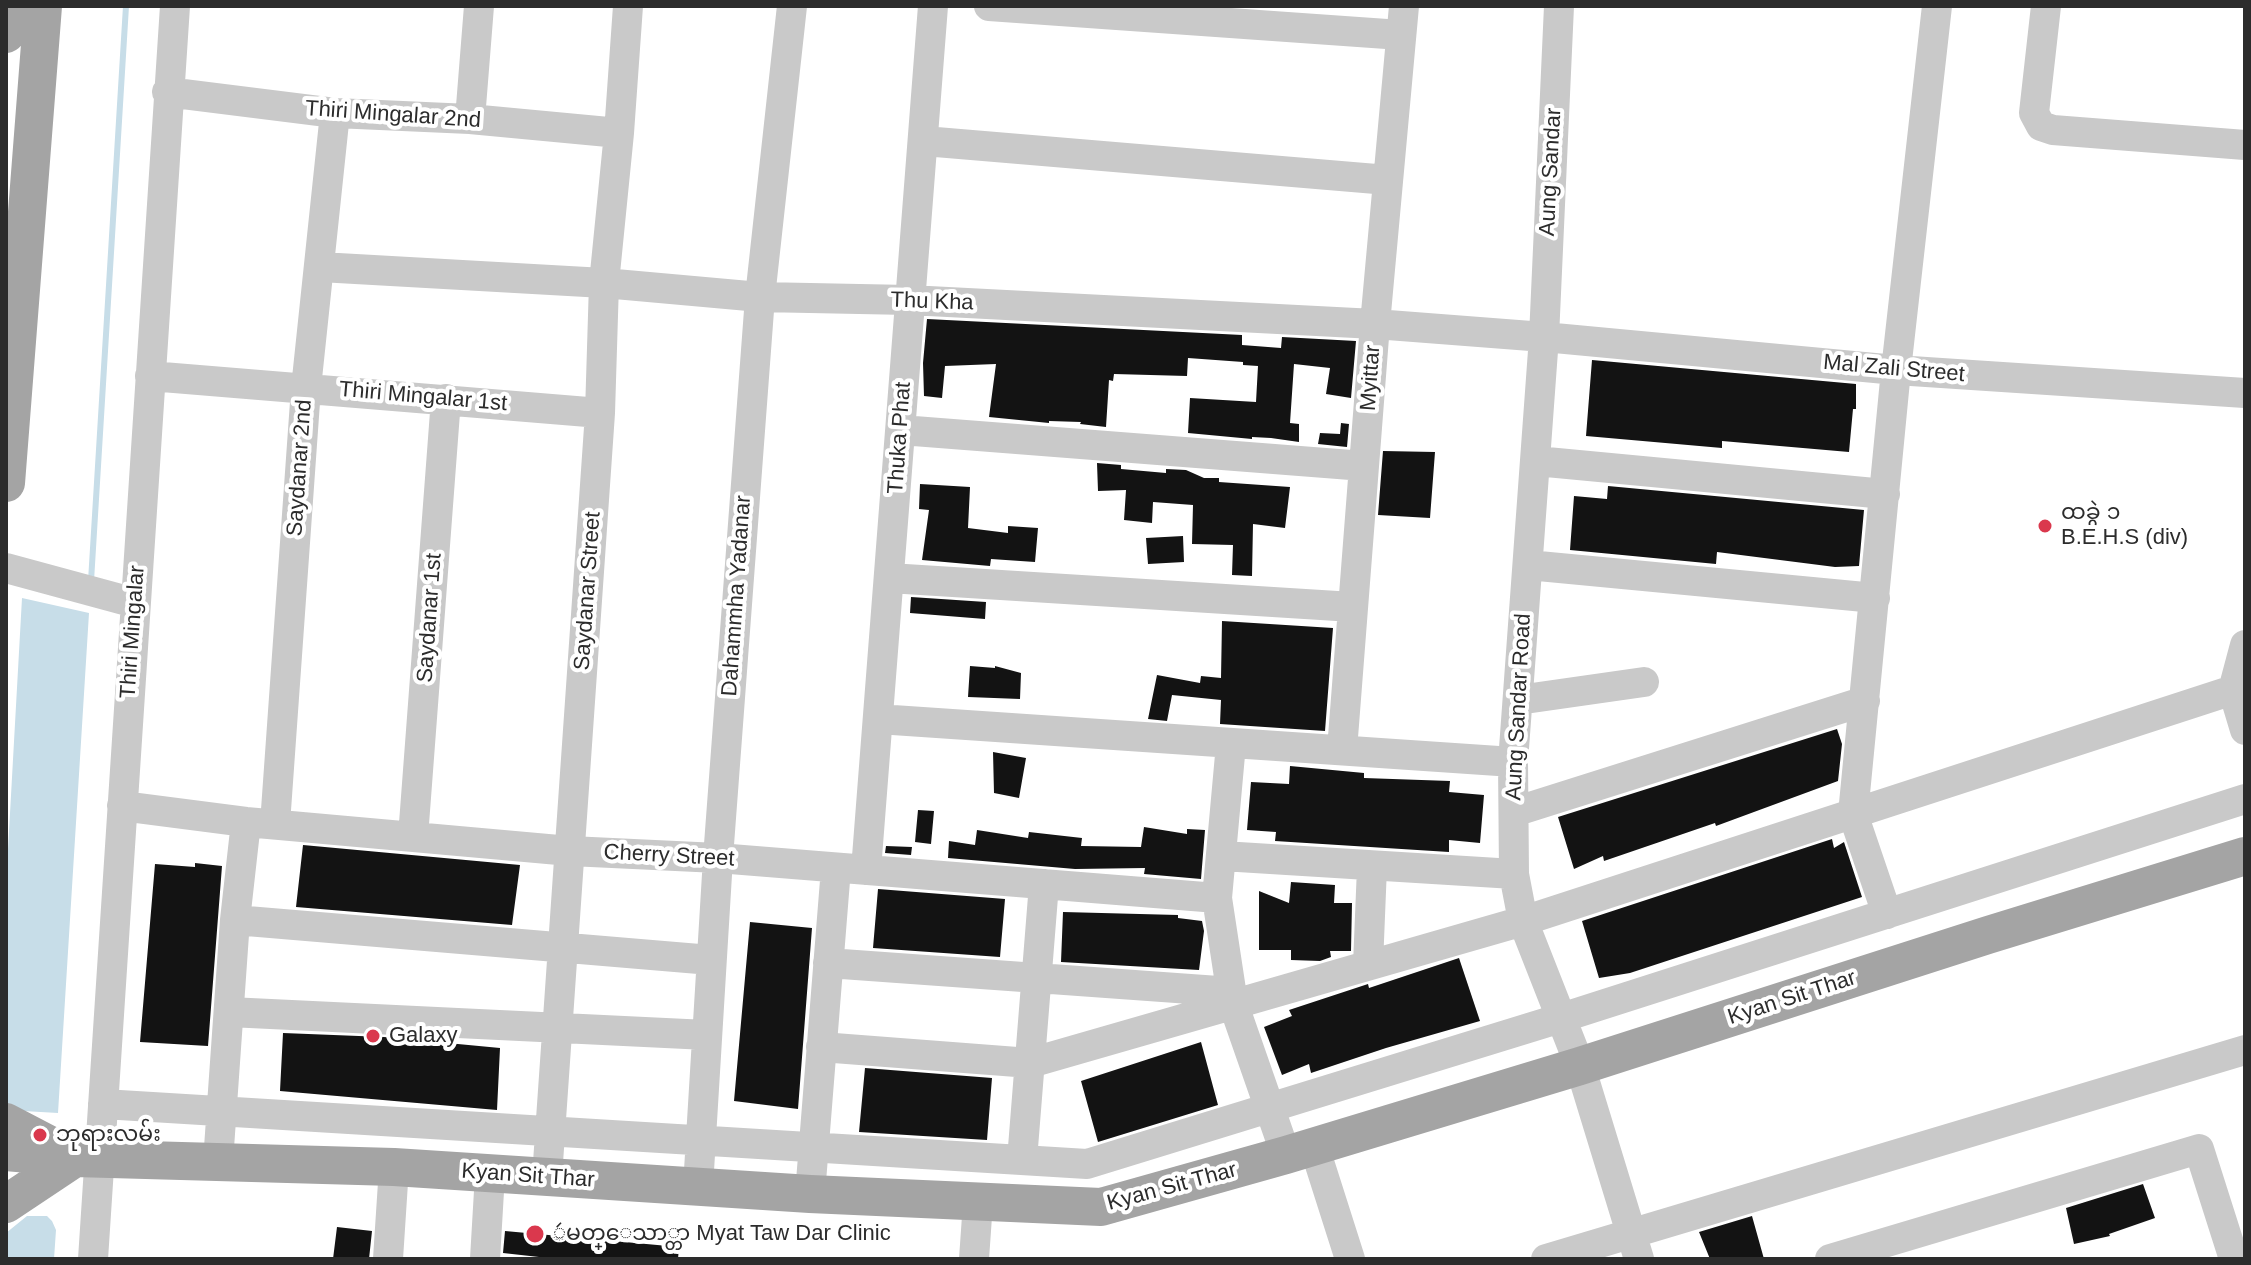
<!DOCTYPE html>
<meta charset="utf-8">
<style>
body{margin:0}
#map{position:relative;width:2251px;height:1265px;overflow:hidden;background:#fff;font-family:Arial,sans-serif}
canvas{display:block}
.frame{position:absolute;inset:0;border:8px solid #2c2c2c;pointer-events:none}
</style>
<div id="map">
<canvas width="2251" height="1265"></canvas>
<div class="frame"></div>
</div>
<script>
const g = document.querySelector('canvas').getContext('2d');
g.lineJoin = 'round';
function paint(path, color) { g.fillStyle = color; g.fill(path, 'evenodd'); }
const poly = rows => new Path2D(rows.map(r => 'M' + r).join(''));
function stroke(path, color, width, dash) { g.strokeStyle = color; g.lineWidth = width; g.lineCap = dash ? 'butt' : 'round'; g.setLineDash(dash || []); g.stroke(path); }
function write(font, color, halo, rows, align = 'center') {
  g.font = font + ' Arial,"Noto Sans Myanmar",sans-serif'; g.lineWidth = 8; g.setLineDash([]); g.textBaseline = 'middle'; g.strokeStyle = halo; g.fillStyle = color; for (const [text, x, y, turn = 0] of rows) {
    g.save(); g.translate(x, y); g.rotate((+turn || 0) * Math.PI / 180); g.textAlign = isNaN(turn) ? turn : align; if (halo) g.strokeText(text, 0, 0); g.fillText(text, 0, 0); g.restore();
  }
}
paint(poly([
 [22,598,89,613,58,1113,6,1110,6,885],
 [27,1216,47,1216,52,1221,56,1230,54,1259,6,1259,6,1233]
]), '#c7dde8');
stroke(poly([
 [91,581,126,6]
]), '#c7dde8', 6);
paint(poly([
 [927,319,1242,335,1242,345,1281,348,1282,337,1356,341,1351,398,1326,394,1330,368,1294,364,1290,423,1299,424,1299,442,1271,438,1252,437,1252,439,1188,433,1190,398,1256,402,1258,366,1243,365,1243,362,1188,358,1187,376,1114,374,1113,381,1109,380,1106,427,1080,424,1081,422,1049,421,1049,423,989,417,996,364,945,366,942,398,924,396,923,363],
 [1592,360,1856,384,1856,409,1853,409,1849,452,1722,441,1722,448,1586,436],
 [1341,423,1349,424,1347,447,1318,444,1320,433,1340,434],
 [1383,451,1435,452,1430,518,1378,515],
 [1097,463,1121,465,1121,469,1166,473,1166,469,1186,470,1204,478,1219,478,1219,482,1290,487,1285,528,1253,524,1252,576,1232,575,1233,545,1192,544,1193,505,1153,502,1152,523,1124,520,1126,490,1098,491],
 [920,484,970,487,968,528,1008,533,1008,526,1038,528,1035,562,991,559,990,566,922,560,929,510,919,509],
 [1608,486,1864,510,1859,566,1835,567,1717,552,1716,564,1570,550,1574,496,1607,499],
 [1183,536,1184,562,1148,564,1146,538],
 [911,597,986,602,985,619,910,613],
 [1222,621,1333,628,1325,731,1220,724,1221,700,1172,695,1167,721,1148,719,1157,675,1200,683,1201,676,1221,678],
 [970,666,995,668,995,666,1021,673,1020,699,968,697],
 [1837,729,1842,744,1838,781,1716,826,1715,823,1604,861,1603,856,1574,869,1558,817],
 [993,752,1026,758,1019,798,994,793],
 [1290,766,1364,773,1364,778,1450,781,1449,792,1484,795,1480,843,1449,840,1449,852,1275,841,1276,832,1247,830,1251,782,1289,784],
 [918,810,934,811,931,844,915,842],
 [1144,827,1187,834,1187,829,1205,830,1201,879,1144,874,1145,868,1075,869,948,858,949,841,975,845,977,830,1028,838,1029,832,1082,838,1081,846,1141,847],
 [1832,839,1834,848,1844,842,1862,897,1630,973,1599,978,1582,921],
 [303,845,520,865,512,925,296,907],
 [886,846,912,847,911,855,885,853],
 [195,863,222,866,208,1046,140,1042,155,864,195,867],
 [1291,882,1335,885,1334,903,1352,903,1351,951,1330,951,1331,957,1320,961,1291,960,1291,950,1259,950,1259,891,1289,903],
 [878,889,1005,899,1000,957,873,948],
 [1063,912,1178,915,1178,918,1202,921,1204,931,1199,970,1061,962],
 [750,922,812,928,798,1109,734,1101],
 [1459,958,1480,1021,1386,1048,1311,1073,1309,1064,1282,1075,1264,1027,1292,1016,1289,1010,1368,984,1369,988],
 [283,1033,384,1037,500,1048,497,1110,280,1091],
 [1201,1042,1218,1105,1098,1142,1081,1081],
 [865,1068,992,1078,987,1140,859,1132],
 [2143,1184,2155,1218,2109,1234,2110,1236,2074,1244,2066,1208],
 [1752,1216,1764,1259,1710,1259,1699,1232],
 [337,1227,372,1231,369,1259,333,1259],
 [505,1231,679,1247,678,1259,557,1259,503,1253]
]), '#131313');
stroke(poly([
 [989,6,1401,35],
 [1559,6,1544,337,1513,762,1514,874,1523,921,1580,1066,1639,1259],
 [2046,6,2034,113,2041,126,2053,130,2245,145],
 [167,92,335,113,470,119,619,133],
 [470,119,479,6],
 [924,141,1388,180],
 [320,267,604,283,760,297,909,300,1375,324,1544,337,1896,370,2245,393],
 [150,376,600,413],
 [901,430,1364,466],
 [1536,461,1885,494],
 [1528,565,1875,598],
 [6,568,135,603],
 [889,578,1353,607],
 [2245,645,2233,690,2245,730],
 [1518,700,1644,682],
 [878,719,1513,762],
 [1231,744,1217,898,1233,1003,1286,1155],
 [1342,750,1375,324,1404,6],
 [122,806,246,822,570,851,718,858,1217,898],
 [1514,812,1865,701],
 [275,824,306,388,335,113],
 [413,837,446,399],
 [1222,856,1514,874],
 [866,870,933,6],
 [1887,914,1853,814,1896,370,1937,6],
 [235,920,711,960],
 [828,963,1232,992],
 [1368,965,1372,867],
 [229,1012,707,1035],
 [821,1047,1030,1063,1523,921,2233,690],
 [103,1104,1087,1164,1561,1018,2245,799],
 [1314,1146,1350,1259],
 [1022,1160,1044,884],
 [218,1162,235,920,246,822],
 [547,1177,600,413,604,283,619,133,628,6],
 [698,1187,718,858,760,297,792,6],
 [810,1194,836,868],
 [93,1259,175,6],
 [388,1259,394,1167],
 [485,1259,490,1174],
 [974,1259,978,1202],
 [1546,1259,2245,1050],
 [1830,1259,2199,1149,2234,1259]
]), '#c9c9c9', 30);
stroke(poly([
 [6,34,8,6],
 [6,483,43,6],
 [6,1122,75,1158,6,1204],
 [6,1152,75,1158,394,1167,810,1194,1101,1207,1286,1155,1580,1066,1988,935,2245,856]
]), '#a4a4a4', 38);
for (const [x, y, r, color] of [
 [2045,526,8,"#da384d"],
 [373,1036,8,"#da384d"],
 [40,1135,8,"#da384d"],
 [535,1234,10,"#da384d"]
]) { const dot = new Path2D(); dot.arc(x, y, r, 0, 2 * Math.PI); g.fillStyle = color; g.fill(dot); stroke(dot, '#fff', 3); }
write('22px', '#2c2c2c', '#fff', [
 ["Thiri Mingalar 2nd",393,115,4],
 ["Aung Sandar",1551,172,-87],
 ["Thu Kha",932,302,2],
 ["Mal Zali Street",1894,369,5],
 ["Myittar",1371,378,-86],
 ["Thiri Mingalar 1st",423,397,5],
 ["Thuka Phat",900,438,-86],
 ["Saydanar 2nd",300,468,-86],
 ["Saydanar Street",588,591,-86],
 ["Dahammha Yadanar",737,596,-86],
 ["Saydanar 1st",430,618,-86],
 ["Thiri Mingalar",133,632,-86],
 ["Aung Sandar Road",1519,707,-87],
 ["Cherry Street",669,856,3],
 ["Kyan Sit Thar",1792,998,-18],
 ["Kyan Sit Thar",528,1176,4],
 ["Kyan Sit Thar",1172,1187,-15]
]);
write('22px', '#2c2c2c', '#fff', [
 ["ထခွဲ ၁",2061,513],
 ["B.E.H.S (div)",2061,538],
 ["Galaxy",389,1036],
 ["ဘုရားလမ်း",56,1135],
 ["ဴမတ္ေသာ္တာ Myat Taw Dar Clinic",553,1234]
], 'left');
</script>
